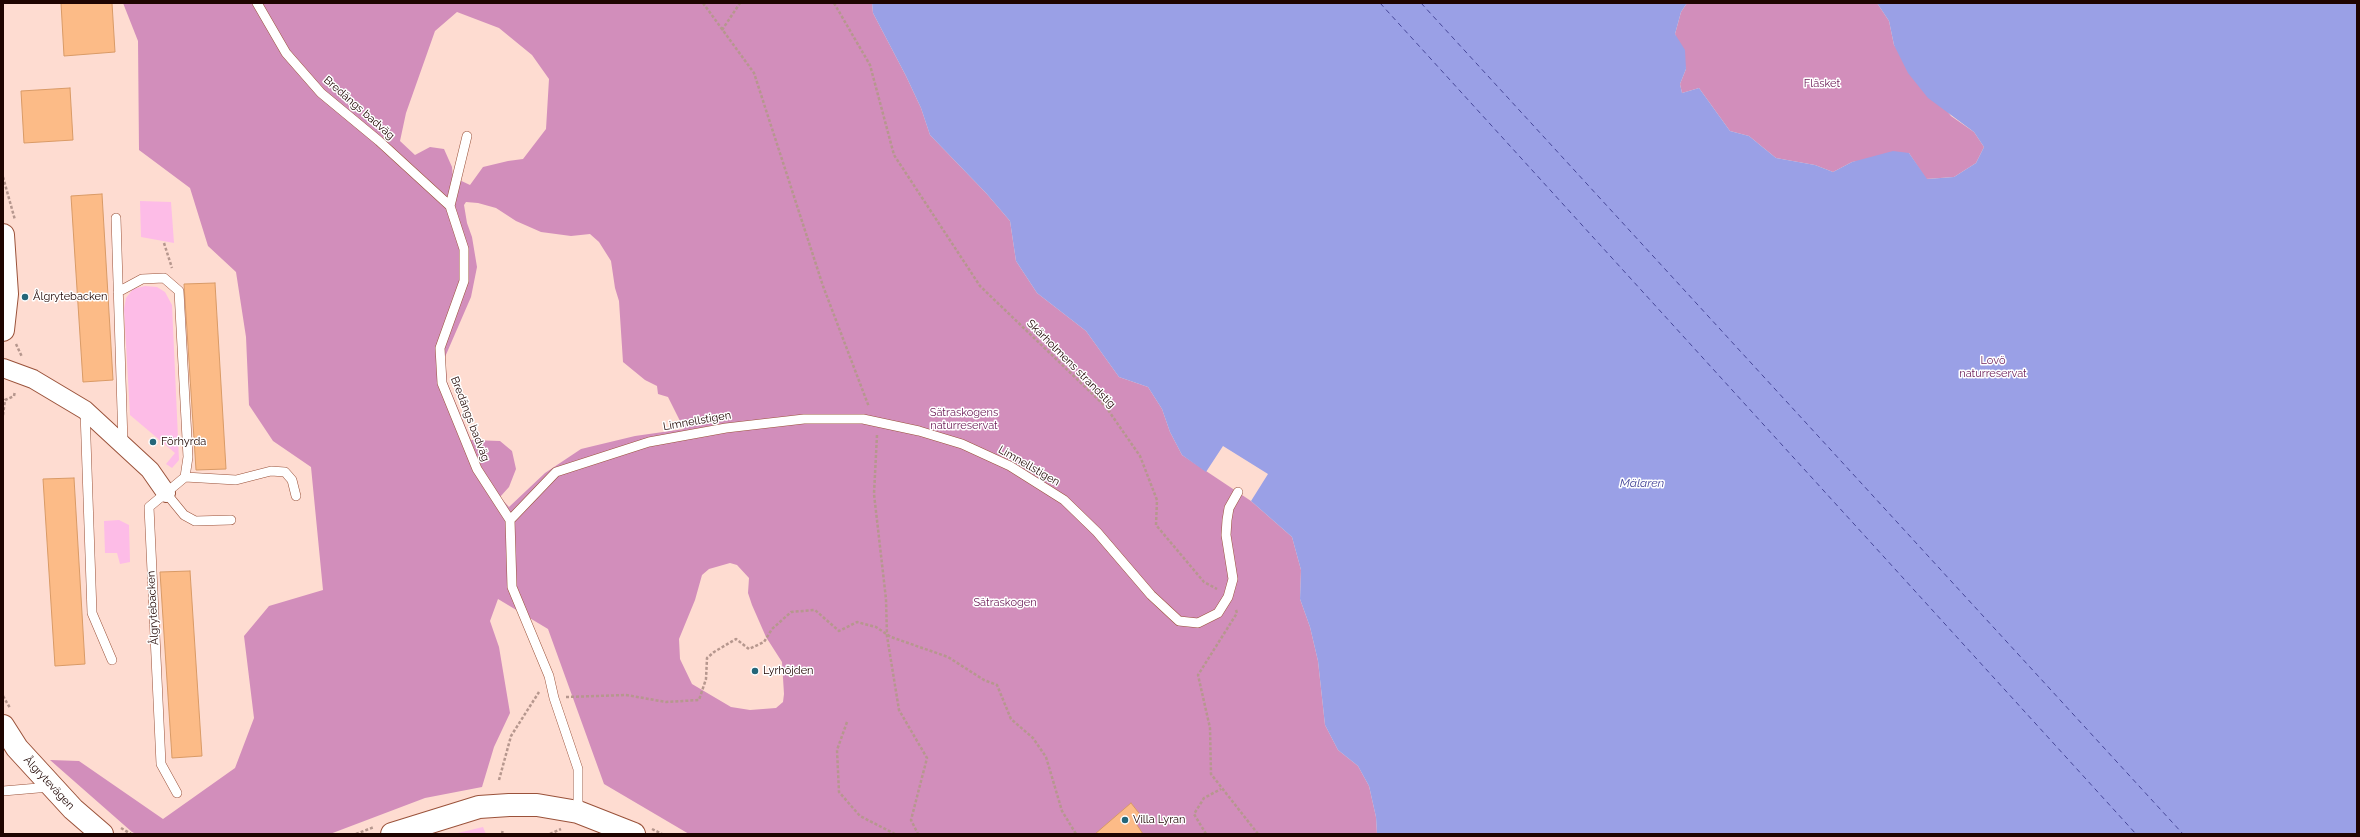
<!DOCTYPE html>
<meta charset="utf-8">
<style>
body{margin:0}
#map{position:relative;width:2360px;height:837px;overflow:hidden;background:#fedcd1;font-family:Raleway,sans-serif}
canvas{display:block}
.frame{position:absolute;inset:0;border:4px solid #1e0400;pointer-events:none}
</style>
<div id="map">
<canvas width="2360" height="837"></canvas>
<div class="frame"></div>
</div>
<script>
const g = document.querySelector('canvas').getContext('2d');
g.lineJoin = 'round';
function paint(path, color) { g.fillStyle = color; g.fill(path, 'evenodd'); }
const poly = rows => new Path2D(rows.map(r => 'M' + r).join(''));
function stroke(path, color, width, dash) { g.strokeStyle = color; g.lineWidth = width; g.lineCap = dash ? 'butt' : 'round'; g.setLineDash(dash || []); g.stroke(path); }
function write(font, color, halo, rows, align = 'center') {
  g.font = font + ' Raleway,sans-serif'; g.lineWidth = 3; g.setLineDash([]); g.textBaseline = 'middle'; g.strokeStyle = halo; g.fillStyle = color; for (const [text, x, y, turn = 0] of rows) {
    g.save(); g.translate(x, y); g.rotate((+turn || 0) * Math.PI / 180); g.textAlign = isNaN(turn) ? turn : align; if (halo) g.strokeText(text, 0, 0); g.fillText(text, 0, 0); g.restore();
  }
}
paint(poly([
 [140,201,171,202,174,243,141,237],
 [145,286,157,287,165,292,172,305,179,460,172,468,166,464,175,453,130,415,124,309,126,298,133,289],
 [119,520,129,525,130,562,120,564,117,553,105,553,104,521],
 [483,827,486,834,453,834,462,832]
]), '#fdbce7');
paint(poly([
 [123,3,872,3,873,13,906,76,921,108,930,135,986,193,1010,221,1016,261,1037,293,1086,331,1119,377,1148,387,1162,409,1170,432,1182,455,1251,501,1292,537,1301,570,1300,599,1310,627,1318,661,1325,725,1338,750,1358,766,1369,786,1376,817,1377,834,689,834,604,784,548,629,498,599,490,621,499,647,510,713,494,747,482,787,425,798,330,834,136,834,132,832,50,760,79,761,163,819,235,768,254,718,244,636,269,606,323,590,311,467,273,441,249,405,246,337,236,272,208,246,190,188,139,150,138,41],
 [457,12,499,28,532,55,549,79,546,129,523,159,508,161,483,167,470,185,453,177,452,167,444,149,430,147,415,155,400,141,406,113,435,31],
 [466,202,478,203,496,208,516,221,541,232,571,236,590,234,599,242,611,261,615,288,619,301,623,362,645,380,657,386,658,394,668,397,684,429,635,436,581,449,545,473,509,507,500,497,509,487,516,469,512,451,500,441,471,440,447,382,445,357,471,297,477,267,472,237,467,223,464,205],
 [730,563,737,565,749,578,748,593,752,605,766,637,782,662,784,694,783,702,776,708,750,710,731,707,692,684,680,659,679,639,695,600,702,575,709,569],
 [1687,3,1877,3,1889,21,1894,45,1951,116,1974,132,1984,147,1976,163,1954,177,1926,179,1909,153,1852,162,1833,172,1815,165,1776,158,1749,136,1730,131,1699,88,1682,93,1680,84,1686,69,1675,34,1681,12]
]), '#d28ebb');
paint(poly([
 [872,3,1687,3,1681,12,1675,34,1685,50,1686,69,1680,84,1682,93,1699,88,1730,131,1749,136,1776,158,1815,165,1833,172,1852,162,1893,151,1909,153,1927,179,1954,177,1976,163,1984,147,1974,132,1928,98,1908,73,1894,45,1889,21,1877,3,2357,3,2357,834,1377,834,1376,817,1369,786,1358,766,1338,750,1325,725,1318,661,1310,627,1300,599,1301,570,1292,537,1251,501,1268,474,1223,446,1206,472,1182,455,1170,432,1162,409,1148,387,1119,377,1086,331,1037,293,1016,261,1010,221,986,193,930,135,921,108,906,76,873,13]
]), '#9aa0e6');
stroke(poly([
 [1380,3,2136,834],
 [1421,3,2183,834]
]), '#474799', 1, [5, 4]);
const building = poly([
 [61,3,112,3,115,52,64,56,61,3],
 [70,88,73,140,24,143,21,91,70,88],
 [102,194,113,380,83,382,71,196,102,194],
 [215,283,226,469,196,470,184,284,215,283],
 [74,478,85,664,55,666,43,479,74,478],
 [190,571,202,756,172,758,160,572,190,571],
 [1131,803,1142,817,1135,822,1143,834,1095,834,1131,803]
]);
paint(building, '#fcbb87');
stroke(building, '#d99a66', 1);
const service = poly([
 [257,3,286,53,321,93,379,141,450,206,464,249,464,281,440,348,442,383,477,469,510,520,512,587,549,676,554,698,578,769,578,812],
 [450,206,467,136],
 [116,218,123,443],
 [118,292,142,279,164,278,179,291,188,457,185,477],
 [85,411,92,613,112,660],
 [166,493,184,515,195,521,231,520],
 [510,520,556,472,649,442,726,428,804,419,863,419,919,431,962,444,1010,466,1064,500,1097,532,1151,595,1179,621,1198,623,1218,613,1228,597,1233,579,1226,535,1227,520,1229,508,1238,492],
 [3,791,50,787],
 [177,793,161,764,149,507,185,477,236,480,271,471,285,472,292,480,296,496]
]);
const minor = poly([
 [3,368,33,379,85,410,150,470,166,493]
]);
const tertiary = poly([
 [3,235,7,294,3,330],
 [3,726,17,748,73,809,102,834],
 [392,834,479,807,509,805,537,805,578,812,634,834]
]);
stroke(service, '#9a523a', 10);
stroke(minor, '#9a523a', 20);
stroke(tertiary, '#9a523a', 24);
stroke(poly([
 [703,3,754,73,823,286,869,407],
 [834,3,870,65,894,155,980,286,1106,407,1140,456,1157,500,1156,525,1204,582,1217,589],
 [722,30,740,3],
 [3,177,15,220],
 [164,243,172,268],
 [16,344,22,357],
 [3,415,5,400,14,396,15,391],
 [877,435,874,494,886,599,887,636,899,710,927,758,911,820,918,834],
 [1236,610,1237,613,1198,675,1210,728,1211,774,1258,834],
 [3,696,10,708],
 [566,697,626,695,666,702,699,700,706,679,707,658,714,652,736,639,749,649,764,642,772,629,791,612,815,610,839,631,857,622,876,627,891,637,948,657,984,680,997,685,1011,719,1033,738,1046,757,1062,811,1076,834],
 [847,722,837,750,839,792,860,816,895,834],
 [499,780,511,736,539,692],
 [121,828,131,834],
 [652,829,662,834],
 [356,834,374,827],
 [502,834,503,829],
 [550,834,561,829],
 [1206,834,1194,814,1204,798,1221,789]
]), '#b6978e', 2.5, [3, 2]);
stroke(service, '#fff', 9);
stroke(minor, '#fff', 18);
stroke(tertiary, '#fff', 22);
for (const [x, y, r, color] of [
 [25,297,4,"#246679"],
 [153,442,4,"#246679"],
 [755,671,4,"#246679"],
 [1125,820,4,"#246679"]
]) { const dot = new Path2D(); dot.arc(x, y, r, 0, 2 * Math.PI); g.fillStyle = color; g.fill(dot); stroke(dot, '#fff', 1.5); }
write('11px', '#6b1c57', '#fff', [
 ["Fläsket",1822,84],
 ["Lovö",1993,361],
 ["naturreservat",1993,374],
 ["Sätraskogens",964,413],
 ["naturreservat",964,426],
 ["Sätraskogen",1005,603]
]);
write('11px', '#1e0400', '#fff', [
 ["Bredängs badväg",359,108,41],
 ["Skärholmens strandstig",1071,364,45],
 ["Bredängs badväg",470,419,69],
 ["Limnellstigen",697,421,-10],
 ["Limnellstigen",1029,466,30],
 ["Ålgrytebacken",153,608,-93],
 ["Ålgrytevägen",49,783,47]
]);
write('11px', '#1e0400', '#fff', [
 ["Ålgrytebacken",33,297],
 ["Förhyrda",161,442],
 ["Lyrhöjden",763,671],
 ["Villa Lyran",1133,820]
], 'left');
write('italic 12px', '#474799', '#fff', [
 ["Mälaren",1642,483]
]);
</script>
